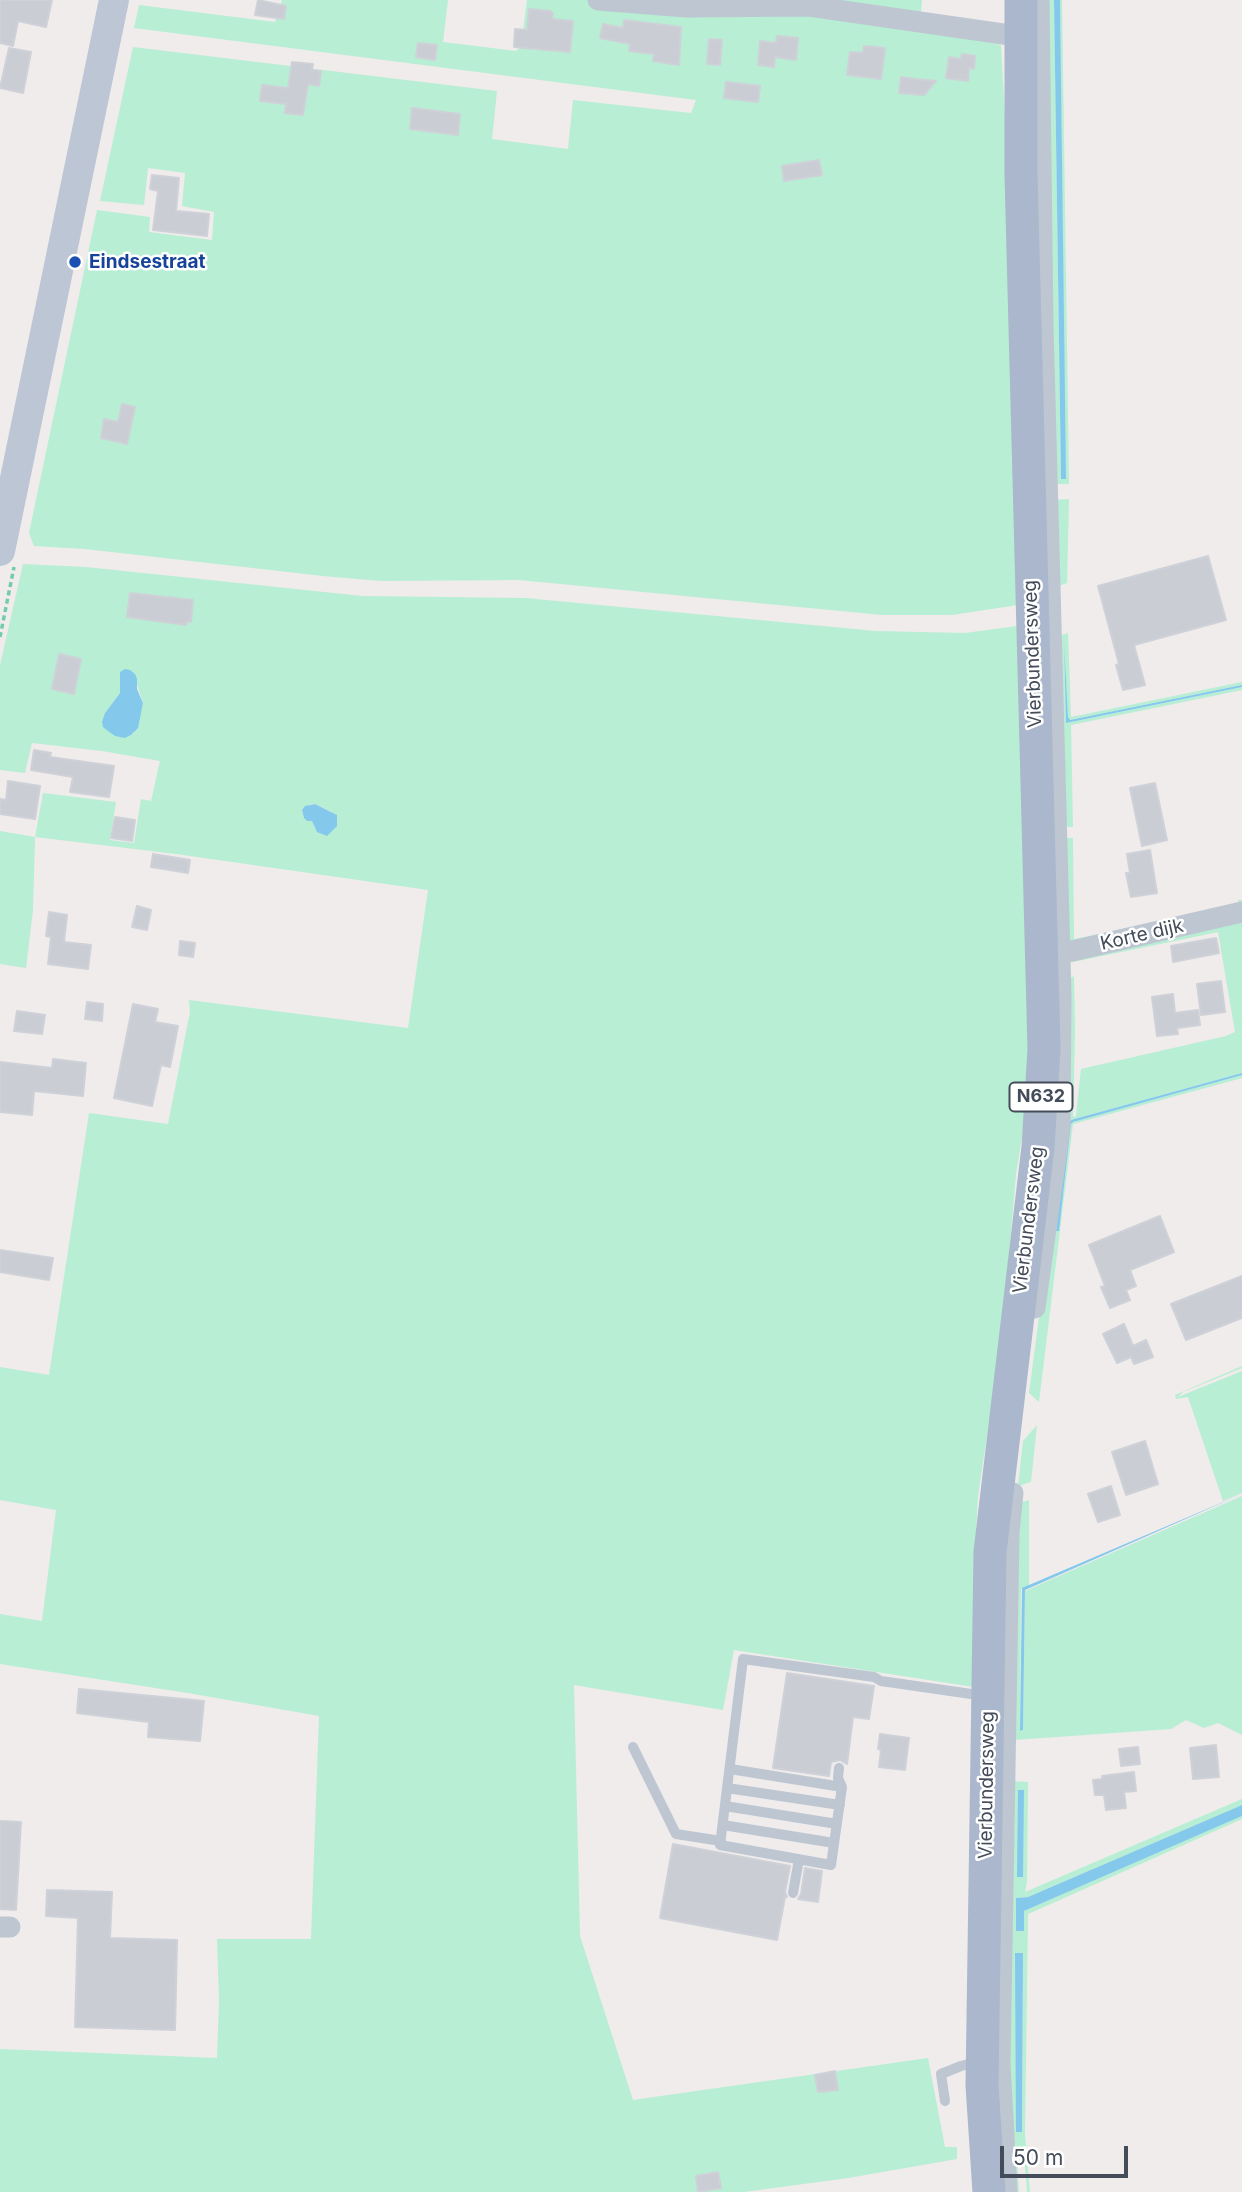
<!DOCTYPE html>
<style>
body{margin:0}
#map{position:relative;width:1242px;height:2192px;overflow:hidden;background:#efeceb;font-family:Inter,sans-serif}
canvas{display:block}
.scale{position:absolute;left:1000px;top:2146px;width:128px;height:32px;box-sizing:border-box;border:4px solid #444c59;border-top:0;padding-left:9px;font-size:21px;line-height:24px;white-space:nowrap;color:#444c59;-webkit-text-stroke:5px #fff;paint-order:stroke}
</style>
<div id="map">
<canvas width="1242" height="2192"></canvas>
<div class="scale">50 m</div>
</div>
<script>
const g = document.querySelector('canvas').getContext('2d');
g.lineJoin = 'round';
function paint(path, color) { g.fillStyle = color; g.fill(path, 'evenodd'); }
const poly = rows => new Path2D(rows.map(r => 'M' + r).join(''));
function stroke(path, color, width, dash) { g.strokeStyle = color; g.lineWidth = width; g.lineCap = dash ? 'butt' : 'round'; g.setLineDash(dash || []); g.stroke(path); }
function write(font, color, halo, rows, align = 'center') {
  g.font = font + ' Inter,sans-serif'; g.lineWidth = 5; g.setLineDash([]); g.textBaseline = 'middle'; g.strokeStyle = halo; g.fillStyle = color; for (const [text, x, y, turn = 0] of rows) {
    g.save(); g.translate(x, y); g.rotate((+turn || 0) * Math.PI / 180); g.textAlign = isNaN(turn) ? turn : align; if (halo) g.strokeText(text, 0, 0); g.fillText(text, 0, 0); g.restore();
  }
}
paint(poly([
 [282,0,448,0,443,42,516,51,521,47,527,0,804,0,1001,45,1008,172,1018,605,952,615,882,615,519,580,381,581,323,576,85,549,34,546,29,533,97,210,150,217,149,232,212,240,214,212,182,206,185,173,148,168,144,205,100,201,133,47,497,91,492,139,568,149,573,100,691,113,696,100,134,28,139,5,275,22],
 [834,0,922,0,921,13],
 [1044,0,1054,0,1061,478,1065,479,1060,0,1062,0,1069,484,1052,484],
 [1069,499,1067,583,1054,588,1052,500],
 [23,564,86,567,362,596,525,598,876,631,965,633,1017,626,1030,1033,1027,1105,1016,1174,1003,1327,978,1496,975,1551,974,1687,734,1650,723,1710,574,1685,580,1936,633,2100,928,2058,945,2147,957,2147,957,2159,848,2178,744,2192,0,2192,0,2049,217,2058,219,2000,217,1939,311,1939,319,1716,188,1693,0,1664,0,1614,42,1621,56,1510,0,1500,0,1367,49,1375,89,1113,168,1124,190,1012,189,1000,408,1028,428,890,176,854,35,837,33,910,26,968,0,964,0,831,35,837,43,793,116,802,110,840,134,843,141,799,151,801,160,761,102,751,32,743,25,773,0,770,0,665],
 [120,673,137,684,143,703,134,733,125,738,105,713,120,693],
 [311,804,315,804,332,812,315,828,312,820,307,821,304,818,302,810],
 [1068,633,1071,717,1242,682,1242,685,1070,720,1068,717,1064,641,1066,723,1242,687,1242,690,1071,725,1073,827,1061,827,1056,637],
 [1061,838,1073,838,1074,939,1239,905,1238,900,1242,900,1242,908,1064,948],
 [1242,917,1242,1073,1071,1120,1068,1124,1059,1231,1071,1124,1073,1122,1242,1075,1242,1078,1073,1124,1039,1402,1029,1393,1061,1150,1065,981,1074,976,1075,1031,1073,1117,1076,1116,1081,1069,1226,1036,1235,1032,1218,932,1073,962,1074,955],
 [1242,1366,1242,1368,1183,1392,1178,1397,1242,1371,1242,1493,1223,1501,1188,1397,1176,1399,1175,1395],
 [1037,1425,1031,1482,1018,1486,1023,1441],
 [1242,1496,1242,1735,1218,1723,1204,1728,1186,1720,1171,1729,1014,1740,1016,1504,1029,1500,1029,1586,1021,1589,1020,1730,1023,1731,1025,1591],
 [1010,1781,1028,1782,1027,1881,1025,1892,1242,1799,1242,1805,1028,1897,1017,1898,1024,1930,1024,1911,1242,1816,1242,1819,1028,1914,1025,2134,1030,2192,1027,2192,1024,2155,1017,2155,1019,2192,1013,2192,1008,2141],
 [1015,1953,1023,1953,1022,2132]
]), '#b7eed4');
paint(poly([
 [1054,0,1060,0,1066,479,1061,479],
 [1064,641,1068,717,1070,720,1242,685,1242,687,1066,723],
 [125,669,130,670,135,674,137,679,137,689,143,703,138,728,131,735,125,738,115,736,108,731,103,727,102,722,105,713,120,693,120,672],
 [315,804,337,815,337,826,327,836,317,832,312,821,307,821,304,818,302,810,305,806],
 [1242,1073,1242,1075,1073,1122,1071,1124,1059,1231,1056,1231,1068,1124,1071,1120],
 [1242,1494,1025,1590,1023,1730,1020,1731,1022,1588],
 [1018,1790,1024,1790,1023,1877,1017,1877],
 [1242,1805,1242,1816,1024,1911,1024,1931,1016,1931,1016,1898,1028,1897],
 [1015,1953,1023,1953,1022,2132,1016,2132]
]), '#84c9ec');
const building = poly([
 [0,0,52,0,46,27,18,21,13,46,0,43,0,0],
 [258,0,286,6,284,19,255,15,258,0],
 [529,9,550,11,553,13,552,19,573,21,570,52,514,47,515,29,527,30,529,9],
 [624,20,681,27,679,65,653,61,654,54,629,51,630,44,600,38,603,24,623,28,624,20],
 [777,36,798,38,796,60,775,57,774,67,758,65,760,41,776,43,777,36],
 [709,39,722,40,720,65,707,64,709,39],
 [418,43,437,45,435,60,416,57,418,43],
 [864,46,885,48,881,79,847,75,850,52,863,53,864,46],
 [9,48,31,52,23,93,0,88,9,48],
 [962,54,975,56,974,69,969,68,968,81,946,78,949,57,961,59,962,54],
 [292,62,313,64,312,70,321,71,319,86,308,84,303,115,285,113,286,104,260,101,262,85,288,88,292,62],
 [901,77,915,79,936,81,924,95,899,93,901,77],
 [726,82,760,86,758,102,724,98,726,82],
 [412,108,460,114,458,135,410,129,412,108],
 [819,160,822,175,784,181,782,166,819,160],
 [152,175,179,178,176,211,209,214,207,236,153,230,158,191,150,189,152,175],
 [122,404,135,407,127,444,101,438,104,419,118,422,122,404],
 [1208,556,1226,620,1134,645,1145,685,1123,690,1116,665,1119,664,1098,586,1208,556],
 [130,593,193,600,191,622,187,621,186,625,127,617,130,593],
 [59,654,81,659,74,694,52,689,59,654],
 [34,750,51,753,50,757,114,766,109,797,70,792,73,777,31,770,34,750],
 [8,781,40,786,35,819,0,814,0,799,6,800,8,781],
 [1155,783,1167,840,1142,846,1130,788,1155,783],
 [115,817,135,820,132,841,111,838,115,817],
 [1150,850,1157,893,1131,897,1126,873,1130,873,1127,854,1150,850],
 [153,854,190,860,188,873,151,867,153,854],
 [137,906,151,910,147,930,132,927,137,906],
 [49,912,67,915,64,942,91,945,88,969,48,964,51,937,46,936,49,912],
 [1216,938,1219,953,1173,962,1171,946,1216,938],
 [180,941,195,943,193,957,179,955,180,941],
 [1221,981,1225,1012,1201,1015,1197,984,1221,981],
 [1173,994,1175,1013,1198,1010,1200,1025,1177,1028,1178,1034,1157,1036,1152,997,1173,994],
 [87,1002,103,1004,102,1021,85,1019,87,1002],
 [133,1004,158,1009,155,1022,178,1026,170,1067,161,1065,152,1106,114,1098,133,1004],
 [17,1011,45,1015,42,1034,14,1031,17,1011],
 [53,1059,86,1063,83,1096,34,1091,32,1115,0,1112,0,1062,52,1068,53,1059],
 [1160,1216,1174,1252,1130,1270,1136,1286,1126,1290,1130,1300,1110,1308,1101,1287,1105,1286,1089,1245,1160,1216],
 [0,1250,53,1258,49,1280,0,1272,0,1250],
 [1242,1276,1242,1318,1186,1340,1171,1304,1242,1276],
 [1124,1324,1133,1346,1146,1340,1153,1357,1134,1364,1131,1357,1117,1363,1103,1334,1124,1324],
 [1145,1441,1158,1484,1126,1495,1112,1452,1145,1441],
 [1111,1486,1120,1515,1098,1522,1088,1494,1111,1486],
 [787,1673,874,1686,869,1719,853,1717,847,1764,840,1760,831,1762,829,1776,773,1768,787,1673],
 [79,1689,204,1701,200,1741,148,1737,149,1722,77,1713,79,1689],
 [880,1734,909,1738,905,1770,879,1767,881,1750,878,1749,880,1734],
 [1216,1745,1219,1777,1193,1779,1190,1748,1216,1745],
 [1138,1747,1140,1764,1121,1766,1119,1749,1138,1747],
 [1134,1772,1136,1791,1124,1792,1126,1808,1106,1810,1104,1795,1095,1795,1093,1780,1102,1779,1102,1776,1134,1772],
 [0,1821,21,1822,16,1910,0,1909,0,1821],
 [673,1844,790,1866,785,1892,787,1897,785,1897,777,1940,660,1918,673,1844],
 [805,1868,822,1871,818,1902,798,1899,801,1894,805,1868],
 [47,1890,112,1892,110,1938,177,1940,175,2030,75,2027,78,1918,46,1916,47,1890],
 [835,2071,838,2090,818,2092,815,2075,835,2071],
 [718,2172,721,2188,698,2192,696,2176,718,2172]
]);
paint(building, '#cbcdd4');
stroke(building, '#cfd1d8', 2);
stroke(poly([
 [0,637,14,567]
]), '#70ccab', 3.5, [5, 3.5]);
stroke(poly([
 [633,1747,676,1834,721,1841],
 [839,1768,838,1778,842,1787,831,1865,720,1845,743,1659,874,1677,881,1681,985,1696],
 [730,1769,842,1787],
 [727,1788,840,1805],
 [725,1806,837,1824],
 [723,1825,834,1843],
 [793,1893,799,1859],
 [945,2101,941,2074,961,2066,980,2061]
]), '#bec6d2', 10);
stroke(poly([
 [598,0,686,7,809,6,1031,38],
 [1048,954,1059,954,1242,912],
 [1035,1308,1060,1127,1061,996,1043,326,1039,0],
 [0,1927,10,1927],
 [1007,2192,1000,2064,1009,1532,1013,1493]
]), '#bec6d2', 21);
stroke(poly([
 [0,551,114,0]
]), '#bdc6d5', 30);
stroke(poly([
 [989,2192,982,2085,990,1552,1038,1147,1044,1049,1021,175,1021,0]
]), '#aab7cc', 33);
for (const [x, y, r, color] of [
 [75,262,7,"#1a4fb4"]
]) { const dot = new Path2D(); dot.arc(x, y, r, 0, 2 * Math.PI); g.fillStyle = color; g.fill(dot); stroke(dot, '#fff', 2.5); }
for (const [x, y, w] of [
 [1041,1097,63]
]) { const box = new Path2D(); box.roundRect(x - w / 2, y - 14.5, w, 29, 5); g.fillStyle = '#fff'; g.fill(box); stroke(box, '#444c59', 2); }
write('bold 18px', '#444c59', null, [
 ["N632",1041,1097]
]);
write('bold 19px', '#164399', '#fff', [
 ["Eindsestraat",89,262]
], 'left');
write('19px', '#444c59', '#fff', [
 ["Vierbundersweg",1033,654,-92],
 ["Korte dijk",1142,935,-13],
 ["Vierbundersweg",1029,1220,-83],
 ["Vierbundersweg",987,1785,-89]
]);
</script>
